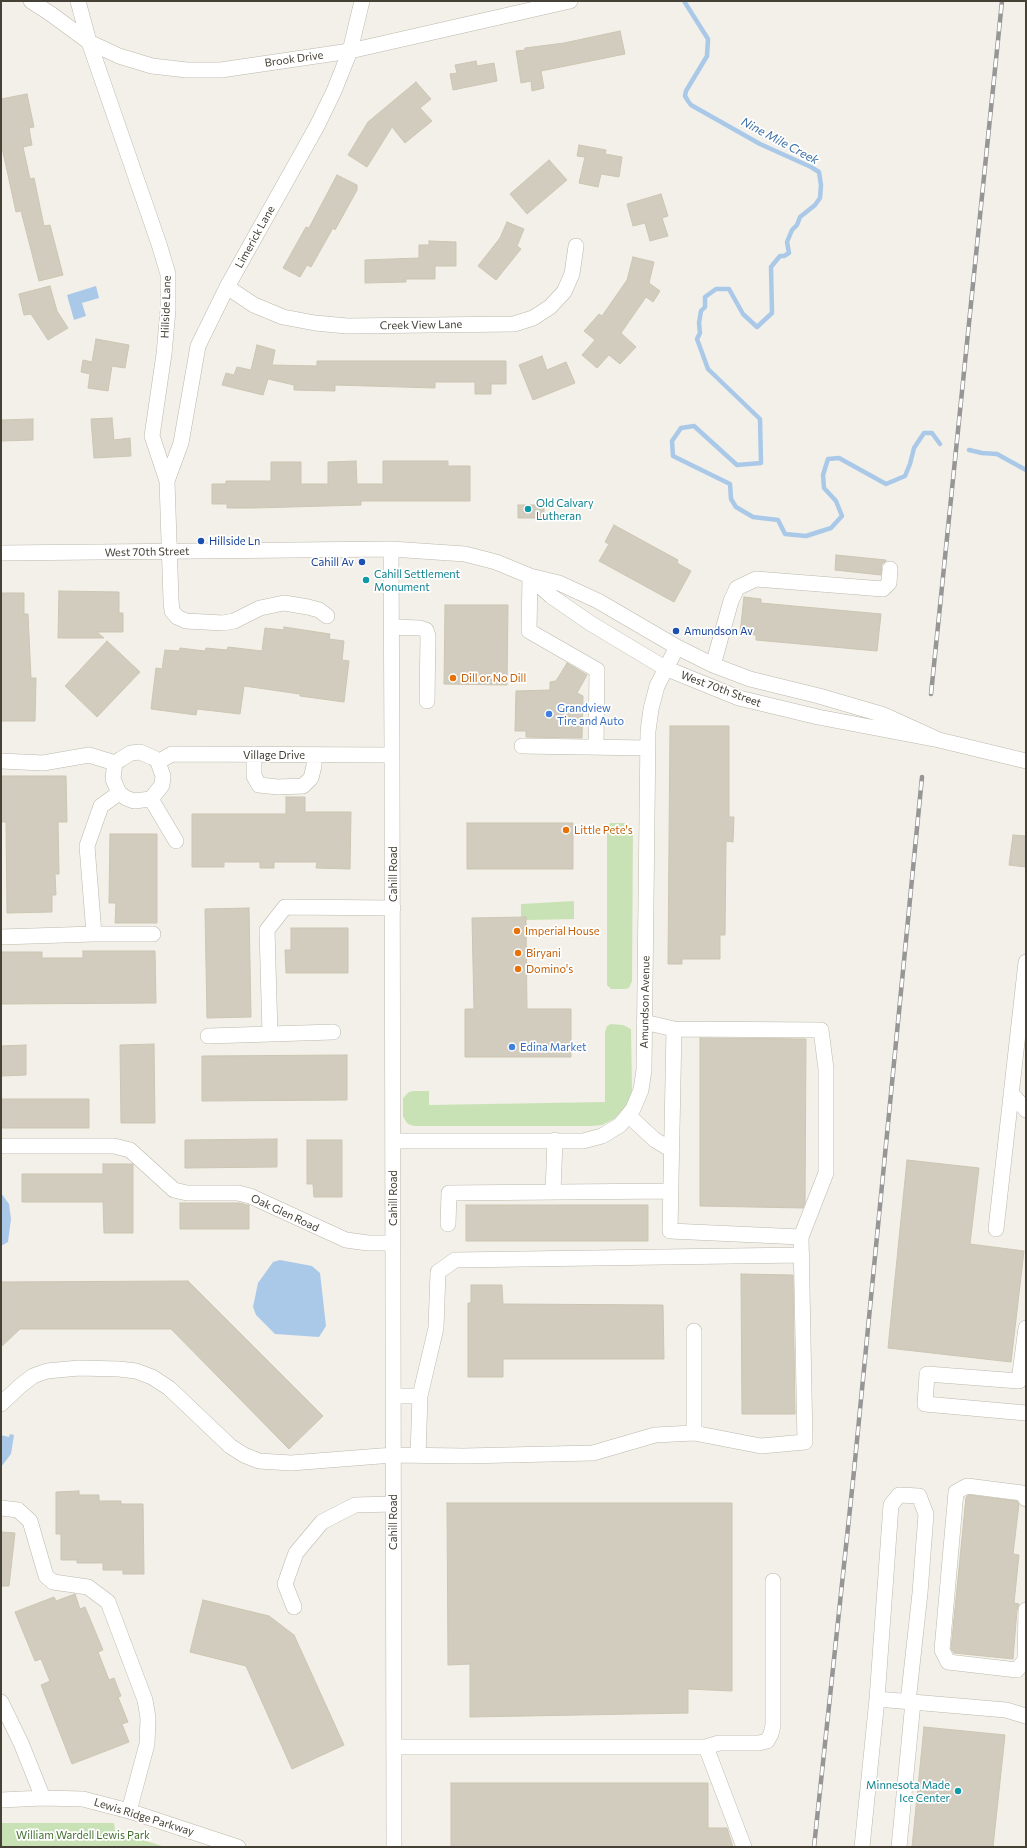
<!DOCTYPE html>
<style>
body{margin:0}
#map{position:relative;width:1027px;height:1848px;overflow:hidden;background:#f2f0e8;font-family:Commissioner,sans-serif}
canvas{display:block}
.frame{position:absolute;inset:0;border:2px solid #454137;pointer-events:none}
</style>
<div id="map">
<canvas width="1027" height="1848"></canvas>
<div class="frame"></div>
</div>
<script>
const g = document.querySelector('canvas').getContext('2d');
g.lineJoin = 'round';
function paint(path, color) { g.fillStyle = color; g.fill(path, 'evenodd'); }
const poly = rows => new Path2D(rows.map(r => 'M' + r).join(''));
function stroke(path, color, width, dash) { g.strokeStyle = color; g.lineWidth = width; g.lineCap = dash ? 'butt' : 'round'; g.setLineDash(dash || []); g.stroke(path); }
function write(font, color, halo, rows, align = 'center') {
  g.font = font + ' Commissioner,sans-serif'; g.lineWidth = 3.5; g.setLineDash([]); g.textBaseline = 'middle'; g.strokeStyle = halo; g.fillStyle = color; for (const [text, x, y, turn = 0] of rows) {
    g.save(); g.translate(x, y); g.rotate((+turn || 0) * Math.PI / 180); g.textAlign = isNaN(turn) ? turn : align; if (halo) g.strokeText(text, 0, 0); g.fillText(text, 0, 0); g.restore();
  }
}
paint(poly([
 [610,823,625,823,633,829,632,981,629,988,625,989,611,989,607,985,607,830],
 [574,901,574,919,526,920,526,917,521,917,521,904],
 [611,1024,623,1025,631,1029,632,1092,629,1102,622,1111,614,1119,602,1125,592,1126,414,1126,408,1124,405,1120,403,1116,403,1098,409,1092,413,1091,429,1091,429,1105,605,1102,605,1032,607,1026],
 [1,1823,114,1823,115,1831,165,1847,1,1847]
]), '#c9e2b5');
paint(poly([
 [96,286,99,298,82,303,86,316,74,320,67,295],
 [1,1193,9,1204,11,1219,8,1242,1,1246],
 [280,1260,312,1266,320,1273,326,1326,319,1337,275,1334,256,1315,253,1307,258,1283,273,1262],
 [10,1434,14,1435,11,1454,1,1467,1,1435,9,1437]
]), '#aac9e9');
stroke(poly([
 [684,1,708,39,707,56,686,91,685,96,688,101,691,105,760,144,811,167,819,172,821,185,820,198,815,205,800,217,797,225,792,230,787,242,789,253,784,256,780,256,771,267,772,313,757,327,743,314,729,289,716,289,705,297,705,307,701,311,699,323,700,333,697,339,708,369,760,419,761,463,737,465,694,426,681,428,672,441,673,456,730,484,731,499,736,507,753,517,778,520,785,534,806,536,831,528,842,516,836,501,824,488,823,475,828,459,839,458,886,484,905,476,910,464,914,448,924,433,932,433,940,444],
 [969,450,982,453,997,454,1026,470]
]), '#aac9e9', 4.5);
const building = poly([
 [620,31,625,54,541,71,544,88,532,91,531,81,521,83,516,51,525,50,525,48,564,43,620,31],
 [476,61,477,66,494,63,497,81,453,90,450,74,457,73,455,65,476,61],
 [416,82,431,99,420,108,432,121,405,143,392,127,367,167,348,155,368,122,416,82],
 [27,94,34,127,29,128,32,145,23,147,30,179,34,178,44,226,50,225,63,275,39,281,21,211,16,212,1,143,1,99,27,94],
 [579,145,606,150,605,154,622,157,619,177,601,174,598,187,579,183,585,157,577,156,579,145],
 [549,160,567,180,527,214,510,194,549,160],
 [337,175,357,185,357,190,335,230,333,228,311,267,307,265,300,277,283,268,306,227,309,228,337,175],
 [661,194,668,216,662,218,668,236,650,241,645,223,633,226,627,204,661,194],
 [507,222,524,229,517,246,521,249,496,280,478,266,500,238,507,222],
 [429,241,456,242,456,266,435,266,435,279,406,279,406,282,365,283,365,260,419,258,419,245,429,245,429,241],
 [633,257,654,262,649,283,660,291,653,302,646,297,621,333,636,347,620,364,609,355,597,368,582,355,595,340,584,331,599,314,602,316,627,280,633,257],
 [50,286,57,311,68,328,48,340,31,314,24,315,19,294,50,286],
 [96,339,129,345,125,368,112,366,108,391,88,388,90,374,81,372,83,360,92,362,96,339],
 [257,345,275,350,272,365,317,366,317,361,506,361,506,384,491,384,491,394,475,394,475,382,435,382,435,388,335,385,335,391,294,390,294,385,268,379,263,395,222,385,226,373,234,375,237,367,251,370,257,345],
 [542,356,547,370,566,362,575,383,533,400,519,365,542,356],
 [112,418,114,440,130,438,131,456,94,458,91,419,112,418],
 [33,419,33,440,1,441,1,420,33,419],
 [356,461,357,484,383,484,383,461,448,461,448,466,470,466,470,501,361,501,361,505,254,508,227,508,227,504,212,504,212,484,226,484,226,481,271,481,271,462,301,462,301,484,328,484,328,462,356,461],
 [518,505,544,505,544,518,518,518,518,505],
 [614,525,678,560,677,563,691,571,674,602,599,561,609,544,605,542,614,525],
 [836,555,886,560,886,561,882,564,881,575,835,570,836,555],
 [59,591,119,592,119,613,123,613,123,632,97,632,104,638,58,638,59,591],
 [1,593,24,593,24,614,28,614,31,678,36,678,35,721,1,721,1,593],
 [744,597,761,599,761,603,881,614,877,651,756,640,756,635,740,633,744,597],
 [445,605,508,605,507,685,444,684,445,605],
 [284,627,330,634,329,639,344,641,342,660,349,661,344,702,300,696,300,694,244,686,240,714,197,709,196,715,151,709,156,668,162,669,165,650,179,651,180,648,205,651,206,648,227,650,228,647,262,651,265,628,284,630,284,627],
 [107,641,140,672,97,717,65,686,107,641],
 [567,663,587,675,577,693,583,696,582,738,526,737,526,731,515,731,516,691,550,690,550,682,556,681,567,663],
 [670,726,729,726,729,817,734,817,733,842,726,841,725,935,720,935,720,959,682,959,682,964,668,964,670,726],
 [1,776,66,776,67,822,58,822,59,874,55,874,56,895,52,895,52,912,7,913,6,822,1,822,1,776],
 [286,797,305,797,305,812,351,812,350,869,316,868,317,862,274,862,274,868,260,868,260,862,224,862,224,867,192,867,192,814,286,814,286,797],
 [467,823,573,823,573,869,467,869,467,823],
 [110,834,157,834,157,923,115,923,116,903,109,903,110,834],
 [1013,835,1026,836,1026,867,1009,865,1013,835],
 [249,908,251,1017,207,1018,205,909,249,908],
 [526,917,527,1009,571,1009,571,1057,465,1057,465,1009,474,1009,472,918,526,917],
 [291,928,348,928,348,973,286,973,285,950,291,950,291,928],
 [83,951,155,951,156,1003,1,1004,1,952,42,952,42,958,83,958,83,951],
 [700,1038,806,1039,805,1203,803,1208,700,1206,700,1038],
 [154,1044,155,1123,121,1123,120,1045,154,1044],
 [26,1045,26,1075,1,1076,1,1046,26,1045],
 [347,1055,347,1100,202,1101,202,1056,347,1055],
 [1,1099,89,1099,89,1128,1,1128,1,1099],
 [277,1139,277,1167,185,1168,185,1140,277,1139],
 [307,1140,342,1140,342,1197,314,1197,313,1184,307,1184,307,1140],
 [907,1160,979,1168,970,1244,1024,1251,1011,1362,888,1348,907,1160],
 [103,1164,133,1164,133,1233,104,1233,103,1202,22,1202,22,1174,103,1174,103,1164],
 [180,1203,240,1203,247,1205,249,1205,249,1229,180,1229,180,1203],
 [466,1205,648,1205,648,1241,466,1241,466,1205],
 [741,1274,793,1275,795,1414,742,1414,741,1274],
 [188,1281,323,1416,289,1449,171,1329,20,1329,1,1347,1,1282,188,1281],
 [471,1285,502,1285,503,1304,663,1305,664,1359,503,1359,503,1377,468,1377,468,1303,471,1303,471,1285],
 [79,1491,79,1495,99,1495,99,1501,121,1501,121,1504,143,1504,144,1574,123,1574,123,1570,103,1570,103,1563,77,1563,77,1560,61,1560,61,1534,56,1534,56,1492,79,1491],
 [969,1495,1017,1501,1019,1504,1013,1554,1019,1555,1014,1603,1019,1604,1017,1610,1013,1659,954,1653,951,1649,966,1497,969,1495],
 [447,1503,732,1503,732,1691,688,1689,688,1713,470,1717,470,1664,448,1665,447,1503],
 [1,1532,15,1533,9,1586,1,1586,1,1532],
 [75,1594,80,1609,85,1607,103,1650,98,1652,109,1680,114,1678,121,1696,118,1697,128,1722,122,1724,129,1742,72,1764,41,1685,50,1681,41,1659,35,1661,15,1612,54,1597,56,1601,75,1594],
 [203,1600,269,1616,294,1635,344,1745,292,1769,246,1666,190,1652,203,1600],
 [924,1727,1005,1735,993,1847,912,1847,924,1727],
 [451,1783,708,1783,708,1828,727,1828,733,1847,451,1847,451,1783]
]);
paint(building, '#d2ccbe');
stroke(building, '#ccc5b2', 1);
const minor = poly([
 [31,1,51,14,89,42,119,56,152,66,187,70,221,70,350,51,570,1],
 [78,1,89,42,159,244,168,274,168,310,164,354,152,436,167,481,171,600,172,611,177,617,186,621,223,623,234,621,260,608,284,603,308,607,319,610,327,616],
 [227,287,254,305,283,317,315,323,347,326,514,324,533,318,550,307,564,292,572,274,576,246],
 [167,481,181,443,198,346,227,287,317,126,334,91,350,51,362,1],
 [391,549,392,755,394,1847],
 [1,553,391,549,465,554,496,562,530,576,559,583,598,601,677,647,713,665,750,679,819,696,884,715,939,740],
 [530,576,529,631,597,670,596,747],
 [530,577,551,596,590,623,665,668,739,698,818,717,939,740,1026,761],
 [392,627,420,628,426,630,428,636,427,701],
 [713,665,731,601,737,588,756,579,883,589,889,583,890,569],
 [522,746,648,748],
 [140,752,154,758,158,762,163,776,162,785,151,799,134,801,126,798,119,793,113,779,114,770,115,763,121,759,131,753,140,752],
 [254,754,254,776,259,785,278,787,303,786,311,778,314,766,314,755],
 [1,761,43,763,89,755,115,763],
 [158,762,172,754,392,755],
 [151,799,176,841],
 [94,934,153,934],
 [1,937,94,934,87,846,101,806,119,793],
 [644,1022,674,1029,670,1231,801,1237,805,1442,761,1446,694,1433],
 [674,1029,821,1030,826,1069,826,1173,801,1237],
 [270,1034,267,930,285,907,393,908],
 [208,1036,333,1032],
 [1011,1093,1026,1110],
 [628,1115,655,1140,672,1150],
 [393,1141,583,1141,602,1136,620,1125,633,1109,641,1090,644,1070,648,731,651,709,657,686,677,647],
 [1,1146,114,1146,130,1150,174,1190,187,1193,238,1193,250,1196,346,1240,368,1243,392,1243],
 [553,1192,555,1140],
 [448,1224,449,1193,671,1191],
 [996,1229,1026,962],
 [1026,1328,1019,1381,927,1374,925,1404,1026,1413],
 [393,1396,420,1396,436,1328,438,1272,455,1260,802,1255],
 [1,1404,20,1386,33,1376,47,1371,79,1368,119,1369,136,1371,152,1377,169,1388,230,1446,244,1455,259,1461,291,1463,393,1455,464,1456,593,1453,655,1435,694,1433,694,1331],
 [418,1456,420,1396],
 [1026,1499,1022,1493,967,1486,956,1492,942,1650,948,1662,1017,1670,1025,1660,1026,1610],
 [1,1508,18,1510,30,1521,46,1576,53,1582,88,1587,108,1602,145,1700,148,1718,147,1744,129,1811],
 [294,1607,285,1584,296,1553,322,1522,355,1505,393,1504],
 [877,1699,1006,1710,1026,1716],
 [1,1702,21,1743,43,1798],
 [394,1747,706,1747,719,1743,759,1743,767,1741,771,1734,773,1725,773,1581],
 [706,1747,744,1847],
 [1,1800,43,1798,83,1799,129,1811,238,1847],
 [862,1847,877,1699,891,1505,899,1495,919,1496,926,1514,920,1593,908,1702],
 [899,1847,913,1702]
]);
stroke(minor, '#bcb8ab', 16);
stroke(minor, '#fff', 15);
const rail = poly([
 [931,694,1002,1],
 [814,1847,854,1471,922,777]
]);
stroke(rail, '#969696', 4.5);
stroke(rail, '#fff', 3, [9]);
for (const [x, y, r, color] of [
 [528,509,4,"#0f9aa8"],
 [201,541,4,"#1a4fb4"],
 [362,562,4,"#1a4fb4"],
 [366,580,4,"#0f9aa8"],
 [676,631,4,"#1a4fb4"],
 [453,678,4,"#e8710a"],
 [549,714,4,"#3f7fe0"],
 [566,830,4,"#e8710a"],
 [517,931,4,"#e8710a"],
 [518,953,4,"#e8710a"],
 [518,969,4,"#e8710a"],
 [512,1047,4,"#3f7fe0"],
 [958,1791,4,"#0f9aa8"]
]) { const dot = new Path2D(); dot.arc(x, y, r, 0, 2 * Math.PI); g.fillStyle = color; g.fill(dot); stroke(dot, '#fff', 1.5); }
write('11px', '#454137', '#fff', [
 ["Brook Drive",294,59,-8],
 ["Limerick Lane",255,237,-61],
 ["Hillside Lane",166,307,-88],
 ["Creek View Lane",421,325,-1],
 ["West 70th Street",147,552,-1],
 ["West 70th Street",721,689,20],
 ["Village Drive",274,755],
 ["Cahill Road",393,874,-90],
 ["Amundson Avenue",645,1002,-89],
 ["Cahill Road",393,1198,-90],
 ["Oak Glen Road",285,1213,25],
 ["Cahill Road",393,1522,-90],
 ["Lewis Ridge Parkway",144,1817,17]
]);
write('11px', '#0d838f', '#fff', [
 ["Old Calvary",536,503],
 ["Lutheran",536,516],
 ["Cahill Settlement",374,574],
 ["Monument",374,587],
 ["Minnesota Made",950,1785,"right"],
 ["Ice Center",950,1798,"right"]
], 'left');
write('11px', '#164399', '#fff', [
 ["Hillside Ln",209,541],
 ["Cahill Av",354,562,"right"],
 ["Amundson Av",684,631]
], 'left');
write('11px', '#c56008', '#fff', [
 ["Dill or No Dill",461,678],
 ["Little Pete's",574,830],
 ["Imperial House",525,931],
 ["Biryani",526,953],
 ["Domino's",526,969]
], 'left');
write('11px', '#366cbe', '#fff', [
 ["Grandview",557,708],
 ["Tire and Auto",557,721],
 ["Edina Market",520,1047]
], 'left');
write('11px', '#437030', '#fff', [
 ["William Wardell Lewis Park",83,1835]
]);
write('italic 12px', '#3b6fa5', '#fff', [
 ["Nine Mile Creek",780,141,28]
]);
</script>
